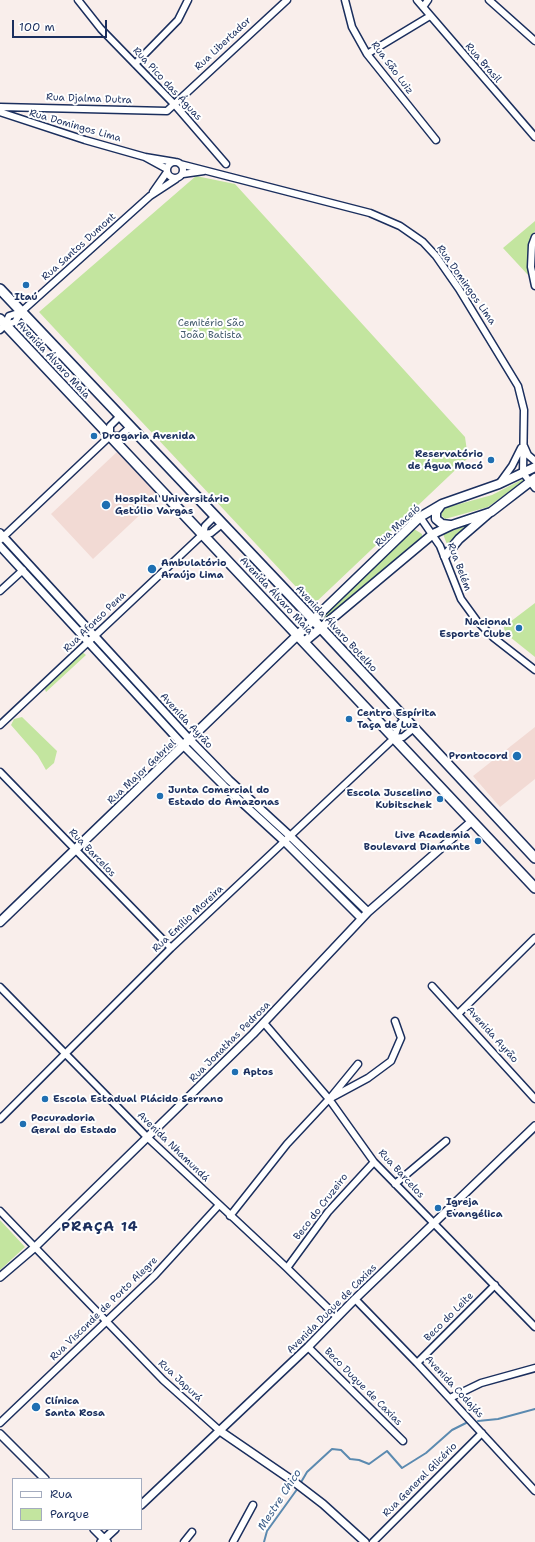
<!DOCTYPE html>
<meta charset="utf-8">
<style>
body{margin:0}
#map{position:relative;width:535px;height:1542px;overflow:hidden;background:#f9eeeb;font-family:"Shantell Sans",sans-serif}
canvas{display:block}
.legend{position:absolute;left:12px;top:1478px;width:130px;height:52px;box-sizing:border-box;background:#fff;border:1px solid #a4acbf;margin:0;padding:5px 7px;list-style:none;font-size:12px;color:#1b2f5e}
.legend li{display:flex;align-items:center;gap:8px;height:20px}
.legend b{width:20px;border:1px solid #a4acbf}
.scale{position:absolute;left:12px;top:20px;width:95px;height:18px;box-sizing:border-box;border:2px solid #1b2f5e;border-top:0;padding-left:5px;font-size:12px;line-height:14px;white-space:nowrap;color:#1b2f5e;-webkit-text-stroke:3px #fff;paint-order:stroke}
</style>
<div id="map">
<canvas width="535" height="1542"></canvas>
<ul class="legend">
<li><b style="height:5px;background:#fff"></b>Rua</li>
<li><b style="height:11px;background:#c3e59f"></b>Parque</li>
</ul>
<div class="scale">100 m</div>
</div>
<script>
const g = document.querySelector('canvas').getContext('2d');
g.lineJoin = 'round';
function paint(path, color) { g.fillStyle = color; g.fill(path, 'evenodd'); }
const poly = rows => new Path2D(rows.map(r => 'M' + r).join(''));
function stroke(path, color, width, dash) { g.strokeStyle = color; g.lineWidth = width; g.lineCap = dash ? 'butt' : 'round'; g.setLineDash(dash || []); g.stroke(path); }
function write(font, color, halo, rows, align = 'center') {
  g.font = font + ' "Shantell Sans",sans-serif'; g.lineWidth = 4; g.setLineDash([]); g.textBaseline = 'middle'; g.strokeStyle = halo; g.fillStyle = color; for (const [text, x, y, turn = 0] of rows) {
    g.save(); g.translate(x, y); g.rotate((+turn || 0) * Math.PI / 180); g.textAlign = isNaN(turn) ? turn : align; if (halo) g.strokeText(text, 0, 0); g.fillText(text, 0, 0); g.restore();
  }
}
paint(poly([
 [119,450,161,495,93,559,51,514],
 [535,727,535,779,500,807,473,776]
]), '#f2dad4');
paint(poly([
 [196,176,235,184,465,437,468,458,313,605,39,312],
 [535,221,535,231,531,237,529,252,528,275,503,248],
 [535,473,488,507,445,519,441,515,445,508,492,495],
 [474,523,448,547,443,534],
 [414,529,422,534,422,538,320,623,318,621],
 [535,603,535,657,505,633,503,622,510,622],
 [81,651,86,655,46,692,44,687],
 [22,717,57,751,54,763,46,770,38,756,11,725,14,719],
 [0,1220,25,1247,0,1270]
]), '#c3e59f');
stroke(poly([
 [478,1421,498,1419,535,1409],
 [300,1484,307,1472,332,1449,341,1450,350,1459,359,1460,369,1464,387,1451,402,1468,426,1453,452,1430,466,1423],
 [264,1542,267,1531,298,1488]
]), '#5b8ab0', 2);
const minor = poly([
 [78,0,101,29,175,105,226,164],
 [345,0,352,27,367,54,436,140],
 [417,0,535,137],
 [489,0,535,41],
 [423,7,428,0],
 [367,54,430,16],
 [135,64,178,20,188,0],
 [0,107,167,111,287,0],
 [0,112,85,140,145,157,167,169],
 [145,157,175,162],
 '167 170a8 8 0 1 1 16 0a8 8 0 1 1-16 0Z',
 [180,164,370,213,400,226,423,242,436,256,459,289,518,386,524,410,523,473,535,488],
 [183,174,204,171],
 [153,192,167,172],
 [535,237,532,245,531,267,535,286],
 [5,325,15,322,21,312,150,196,176,179],
 [0,330,5,325,9,316,21,312],
 [110,435,110,426,119,417],
 [110,436,120,436,129,428],
 [524,446,528,455,535,461],
 [499,484,512,466,521,448],
 [420,517,440,546,461,599,477,621,494,638,535,670],
 [203,534,205,526,215,516],
 [0,540,110,436],
 [0,591,23,570],
 [0,725,203,534,211,533,222,524],
 [394,738,403,737,414,728],
 [0,772,171,948],
 [432,986,535,1099],
 [0,987,147,1137,287,1268,337,1317],
 [459,1013,535,938],
 [264,1023,329,1099,374,1162,535,1327],
 [331,1097,358,1064],
 [0,1119,171,948,390,742,394,738,398,726,405,718],
 [395,1184,446,1141],
 [0,1211,163,1380,220,1431],
 [230,1216,287,1144,329,1099,368,1078,391,1061,401,1038,395,1021],
 [287,1268,328,1212,374,1162],
 [355,1299,417,1363,535,1491],
 [308,1347,403,1441],
 [417,1363,495,1285],
 [450,1398,481,1383,535,1368],
 [0,1423,155,1275,219,1205],
 [184,1542,192,1532],
 [233,1542,253,1505],
 [373,1542,482,1433]
]);
const tertiary = poly([
 [0,533,190,740,229,780,290,836,368,912],
 [0,546,184,746,224,786,285,842,361,918],
 [0,1277,34,1248,253,1034,368,912,472,821],
 [220,1431,293,1481,323,1504,365,1542],
 [0,1434,45,1479],
 [141,1505,308,1347,355,1299,535,1126],
 [94,1529,107,1542],
 [101,1542,115,1529]
]);
const secondary = poly([
 [441,505,436,512,436,519,442,524,450,525],
 [445,556,459,539,489,513],
 [304,642,433,534,452,525,491,512,535,478],
 [0,922,420,517,442,504,499,484,535,467]
]);
const primary = poly([
 [0,289,306,612,535,858],
 [0,319,535,888]
]);
stroke(minor, '#1b2f5e', 9);
stroke(tertiary, '#1b2f5e', 10);
stroke(secondary, '#1b2f5e', 11);
stroke(primary, '#1b2f5e', 12);
stroke(minor, '#fff', 6);
stroke(tertiary, '#fff', 7);
stroke(secondary, '#fff', 8);
stroke(primary, '#fff', 9);
for (const [x, y, r, color] of [
 [26,285,4,"#1f6fb2"],
 [94,436,4,"#1f6fb2"],
 [491,460,4,"#1f6fb2"],
 [106,505,5,"#1f6fb2"],
 [152,569,5,"#1f6fb2"],
 [519,628,4,"#1f6fb2"],
 [349,719,4,"#1f6fb2"],
 [517,756,5,"#1f6fb2"],
 [160,796,4,"#1f6fb2"],
 [440,799,4,"#1f6fb2"],
 [478,841,4,"#1f6fb2"],
 [235,1072,4,"#1f6fb2"],
 [45,1099,4,"#1f6fb2"],
 [23,1124,4,"#1f6fb2"],
 [438,1208,4,"#1f6fb2"],
 [36,1407,5,"#1f6fb2"]
]) { const dot = new Path2D(); dot.arc(x, y, r, 0, 2 * Math.PI); g.fillStyle = color; g.fill(dot); stroke(dot, '#fff', 1.5); }
write('10px', '#1b2f5e', '#fff', [
 ["Rua Libertador",223,44,-43],
 ["Rua Brasil",483,63,49],
 ["Rua São Luiz",392,68,53],
 ["Rua Pico das Águas",167,84,47],
 ["Rua Djalma Dutra",89,99,2],
 ["Rua Domingos Lima",75,126,16],
 ["Rua Santos Dumont",79,247,-42],
 ["Rua Domingos Lima",466,285,55],
 ["Avenida Álvaro Maia",53,360,47],
 ["Rua Maceió",398,526,-42],
 ["Rua Belém",459,567,69],
 ["Avenida Álvaro Maia",276,596,47],
 ["Rua Afonso Pena",95,622,-44],
 ["Avenida Álvaro Botelho",336,629,47],
 ["Avenida Ayrão",186,721,47],
 ["Rua Major Gabriel",142,772,-43],
 ["Rua Barcelos",92,853,46],
 ["Rua Emílio Moreira",188,919,-43],
 ["Avenida Ayrão",492,1035,48],
 ["Rua Jonathas Pedrosa",230,1042,-45],
 ["Avenida Nhamundá",173,1147,44],
 ["Rua Barcelos",401,1174,47],
 ["Beco do Cruzeiro",321,1207,-52],
 ["Rua Visconde de Porto Alegre",104,1309,-44],
 ["Avenida Duque de Caxias",332,1309,-45],
 ["Beco do Leite",449,1317,-45],
 ["Rua Japurá",180,1381,43],
 ["Beco Duque de Caxias",363,1387,45],
 ["Avenida Codajás",454,1387,47],
 ["Rua General Glicério",420,1480,-45]
]);
write('bold 10px', '#1b2f5e', '#fff', [
 ["Itaú",26,297,"center"],
 ["Drogaria Avenida",102,436],
 ["Reservatório",483,454,"right"],
 ["de Água Mocó",483,466,"right"],
 ["Hospital Universitário",115,499],
 ["Getúlio Vargas",115,511],
 ["Ambulatório",161,563],
 ["Araújo Lima",161,575],
 ["Nacional",511,622,"right"],
 ["Esporte Clube",511,634,"right"],
 ["Centro Espírita",357,713],
 ["Taça de Luz",357,725],
 ["Prontocord",508,756,"right"],
 ["Junta Comercial do",168,790],
 ["Estado do Amazonas",168,802],
 ["Escola Juscelino",432,793,"right"],
 ["Kubitschek",432,805,"right"],
 ["Live Academia",470,835,"right"],
 ["Boulevard Diamante",470,847,"right"],
 ["Aptos",243,1072],
 ["Escola Estadual Plácido Serrano",53,1099],
 ["Pocuradoria",31,1118],
 ["Geral do Estado",31,1130],
 ["Igreja",446,1202],
 ["Evangélica",446,1214],
 ["Clínica",45,1401],
 ["Santa Rosa",45,1413]
], 'left');
write('10px', '#455c6e', '#fff', [
 ["Cemitério São",211,323],
 ["João Batista",211,335]
]);
write('italic 11px', '#3b5d87', '#fff', [
 ["Mestre Chico",280,1500,-57]
]);
g.letterSpacing = '1px';
write('bold 14px', '#1b2f5e', '#fff', [
 ["PRAÇA 14",100,1227]
]);
g.letterSpacing = '0px';
</script>
